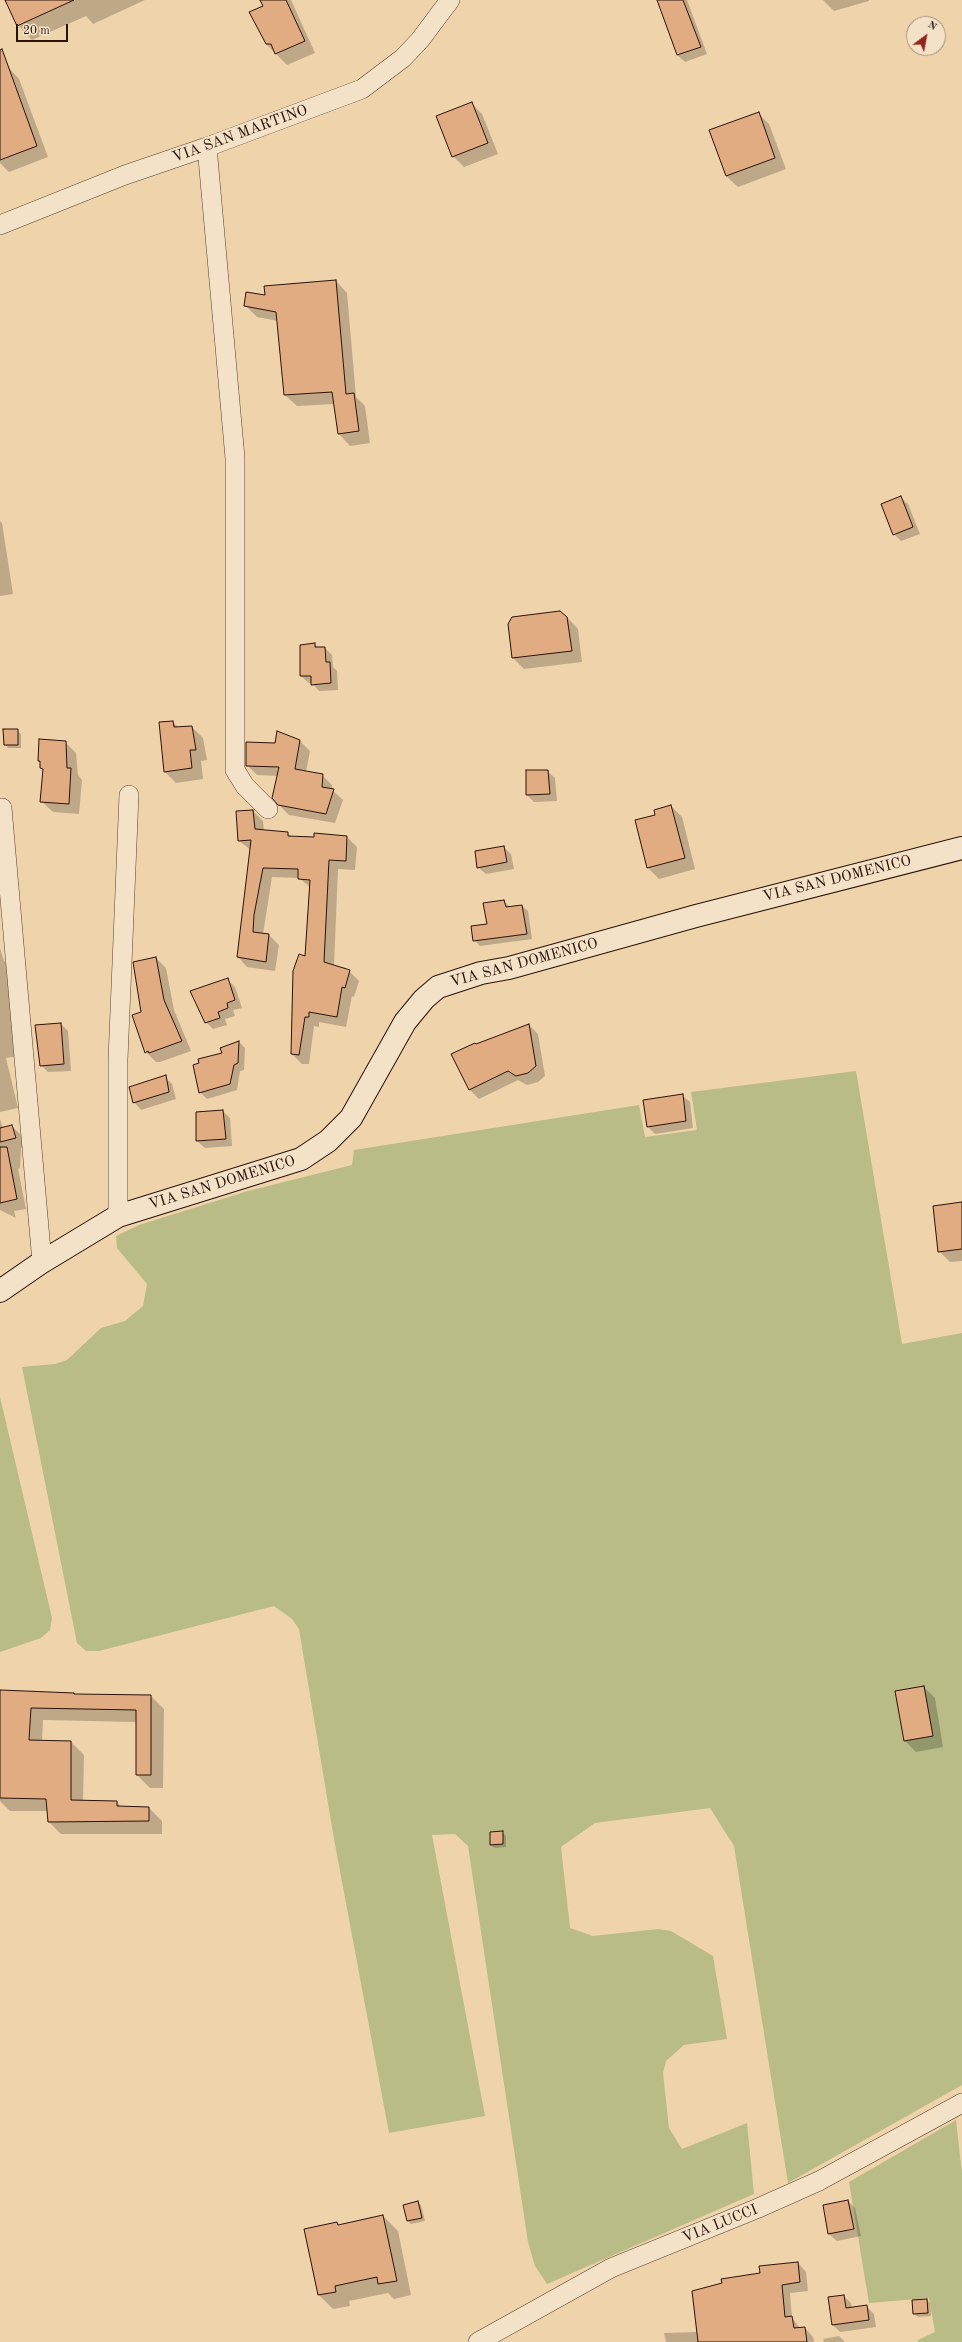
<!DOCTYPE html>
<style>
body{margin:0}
#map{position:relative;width:962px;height:2342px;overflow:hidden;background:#eed3ab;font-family:"Old Standard TT",serif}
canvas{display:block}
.north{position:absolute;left:906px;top:16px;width:40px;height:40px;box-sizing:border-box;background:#f4e2c8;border:1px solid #a38f7b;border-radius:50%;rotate:32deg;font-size:11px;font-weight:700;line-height:16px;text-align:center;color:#2a1208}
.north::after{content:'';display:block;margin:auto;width:14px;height:18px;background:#8f2418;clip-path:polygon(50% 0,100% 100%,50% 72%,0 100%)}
.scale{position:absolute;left:16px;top:24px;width:52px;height:18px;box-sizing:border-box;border:2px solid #2a1208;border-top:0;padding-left:5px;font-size:12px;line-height:14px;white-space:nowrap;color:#2a1208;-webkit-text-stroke:3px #f4e2c8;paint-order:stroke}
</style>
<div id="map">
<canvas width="962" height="2342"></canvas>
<div class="north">N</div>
<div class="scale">20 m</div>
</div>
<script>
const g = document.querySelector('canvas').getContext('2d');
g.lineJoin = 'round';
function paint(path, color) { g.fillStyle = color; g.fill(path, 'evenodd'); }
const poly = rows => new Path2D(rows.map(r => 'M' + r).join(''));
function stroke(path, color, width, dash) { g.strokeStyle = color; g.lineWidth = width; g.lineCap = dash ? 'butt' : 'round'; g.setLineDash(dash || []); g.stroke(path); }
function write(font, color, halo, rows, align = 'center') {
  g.font = font + ' "Old Standard TT",serif'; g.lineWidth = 4; g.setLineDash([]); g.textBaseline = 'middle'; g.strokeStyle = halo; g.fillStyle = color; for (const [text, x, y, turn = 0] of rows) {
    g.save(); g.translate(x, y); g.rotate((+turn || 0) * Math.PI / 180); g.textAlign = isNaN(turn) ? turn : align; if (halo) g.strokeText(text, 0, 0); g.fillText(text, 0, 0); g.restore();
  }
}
paint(poly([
 [856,1071,902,1344,962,1333,962,2085,788,2183,734,1846,710,1808,595,1823,561,1847,570,1928,593,1936,658,1929,671,1931,713,1956,727,2039,684,2045,666,2061,663,2073,669,2128,682,2149,747,2123,754,2194,547,2284,535,2266,528,2242,468,1846,455,1834,432,1835,485,2116,389,2133,334,1839,299,1629,292,1619,274,1606,99,1651,86,1651,77,1643,22,1367,55,1364,67,1360,101,1328,125,1321,143,1306,147,1284,117,1248,116,1236,139,1225,248,1191,352,1165,354,1150,639,1105,645,1137,697,1130,691,1092],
 [0,1397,52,1618,50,1630,41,1638,0,1652],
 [956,2120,962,2174,962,2342,918,2342,918,2340,935,2332,929,2298,869,2303,849,2182]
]), '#babc88');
paint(poly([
 [6,0,145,0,93,24,86,16,32,40,18,25],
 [262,0,291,0,315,53,287,65,266,44,264,7],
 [658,0,687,0,707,54,685,62,677,55],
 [823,0,869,0,869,1,834,11],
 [8,67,19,79,48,157,9,172,0,163,0,70],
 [471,103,482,114,498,154,464,167,453,156],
 [758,113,769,124,786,169,738,187,726,176],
 [336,281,347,293,356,397,365,406,370,443,350,446,339,434,335,404,297,406,285,395,278,321,257,317,245,305],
 [900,497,908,504,920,534,901,541,894,534],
 [0,521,2,523,13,594,0,596],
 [567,617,578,629,582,662,524,669,513,658,509,624],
 [315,644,318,648,325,648,332,655,333,667,337,671,338,690,319,691,312,683,309,683,301,676],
 [173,722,178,727,192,727,203,738,207,760,201,761,203,779,176,783,165,772],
 [17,730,21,734,21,748,8,748,5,744],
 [277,733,300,741,310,751,306,772,322,775,332,785,332,790,343,800,335,823,289,815,279,805,278,776,257,775,247,765,275,744],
 [65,742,76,753,78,775,82,780,79,814,53,812,41,801,44,771,39,760],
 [547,771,555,778,557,801,534,802,527,795],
 [671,806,682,817,695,869,659,879,648,868,636,821,657,816],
 [253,811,263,821,264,831,287,833,292,837,347,837,357,847,355,870,338,869,334,966,349,971,359,981,354,997,352,996,346,1027,319,1022,319,1027,314,1026,309,1064,302,1064,292,1054,306,957,311,888,299,878,272,877,263,934,269,935,279,945,275,971,247,967,238,957,251,850,239,841],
 [504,847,511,854,514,869,486,874,478,867],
 [504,901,510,907,522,906,528,911,532,939,480,946,474,940,488,925],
 [0,948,4,961,13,970,19,1056,6,1058,18,1108,0,1112],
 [156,958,166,968,174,1010,191,1051,160,1062,156,1062,146,1052,142,1013],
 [228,980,235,987,242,1008,233,1010,235,1016,225,1019,227,1025,213,1029,206,1022],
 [61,1024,68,1031,71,1071,48,1072,41,1065],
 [529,1025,538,1034,545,1076,538,1082,527,1085,518,1080,479,1099,470,1090,452,1055],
 [239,1042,245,1048,244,1070,240,1071,237,1090,207,1099,200,1092,223,1054,221,1049],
 [165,1077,172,1084,176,1099,141,1110,134,1102],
 [682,1095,690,1102,693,1128,655,1134,648,1127],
 [223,1111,230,1118,232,1146,205,1148,197,1141],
 [0,1119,3,1128,12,1126,21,1135,25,1147,21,1148,20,1168,18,1169,26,1209,14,1211,16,1218,0,1210],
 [962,1203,962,1261,950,1262,939,1251],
 [924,1687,935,1698,943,1747,916,1752,905,1741,896,1691],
 [0,1691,75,1695,151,1696,164,1709,163,1788,150,1788,137,1775,137,1722,43,1720,42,1742,71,1742,84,1755,83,1802,117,1802,121,1807,149,1808,162,1821,162,1834,61,1834,49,1822,48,1811,10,1811,0,1801],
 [502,1832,506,1836,506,1847,495,1848,491,1845],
 [848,2201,855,2208,861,2236,837,2241,829,2234],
 [418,2202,421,2205,425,2221,411,2224,408,2221],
 [383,2216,398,2231,411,2295,394,2299,388,2293,349,2301,350,2306,333,2309,319,2295,337,2223,340,2225],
 [798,2263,806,2272,808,2291,790,2293,792,2318,800,2328,805,2328,813,2337,814,2342,666,2342,664,2333,698,2332,761,2273],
 [844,2296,851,2303,852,2308,866,2306,874,2314,876,2327,840,2332,833,2325],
 [927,2300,930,2303,931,2316,918,2317,914,2314,913,2301],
 [839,2336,845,2342,824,2342,823,2339]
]), '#0003');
const building = poly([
 [5,0,74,0,17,26,5,0],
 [260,0,286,0,305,41,275,54,271,44,266,44,249,12,263,6,260,0],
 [657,0,683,0,701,47,677,55,657,0],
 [2,49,37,146,0,160,0,50,2,49],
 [472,102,488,143,452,157,436,116,472,102],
 [759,112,775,158,726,176,709,130,759,112],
 [336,280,346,394,354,393,359,431,338,434,332,392,284,395,276,312,244,306,246,292,265,295,264,286,336,280],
 [901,496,913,527,893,535,881,504,901,496],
 [560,611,567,617,572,651,512,658,508,624,512,617,560,611],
 [315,643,315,647,325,647,326,662,330,662,331,683,311,685,311,676,300,676,300,645,315,643],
 [173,721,174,727,192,726,196,750,190,750,192,768,164,772,159,722,173,721],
 [3,729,18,729,18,745,4,745,3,729],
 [277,731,300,740,295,769,323,774,322,787,334,789,326,814,278,805,272,798,279,767,246,766,246,742,275,743,277,731],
 [39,739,66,741,67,768,71,768,69,804,40,802,43,769,40,768,40,761,38,761,39,739],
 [526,770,548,770,550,794,526,795,526,770],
 [671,805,685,858,647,868,635,820,655,815,654,810,671,805],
 [253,810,255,829,288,832,288,836,314,837,314,833,347,836,346,861,329,860,324,962,350,970,345,988,342,987,337,1017,309,1012,309,1017,305,1017,299,1055,291,1054,293,971,299,954,305,956,310,880,298,879,298,869,263,868,254,915,253,932,269,934,266,962,237,957,251,840,238,841,236,811,253,810],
 [504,846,507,862,477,868,475,851,504,846],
 [504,900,506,907,522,905,527,934,473,941,471,926,487,924,483,903,504,900],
 [156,957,164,1000,182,1041,149,1053,148,1051,145,1053,132,1015,141,1012,133,962,156,957],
 [228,978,235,1000,227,1003,228,1008,218,1012,220,1018,205,1023,190,991,228,978],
 [61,1023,64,1064,40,1066,35,1025,61,1023],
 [529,1024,536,1066,528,1073,516,1076,508,1071,469,1090,451,1054,475,1043,476,1044,529,1024],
 [239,1041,238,1063,234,1065,230,1084,199,1093,193,1065,199,1063,198,1059,222,1053,220,1048,239,1041],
 [166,1075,169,1092,133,1103,129,1087,166,1075],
 [683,1094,686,1121,647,1127,643,1100,683,1094],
 [223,1110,226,1139,196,1141,196,1112,223,1110],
 [12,1125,16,1138,0,1142,0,1128,12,1125],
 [0,1147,7,1147,17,1199,0,1203,0,1147],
 [962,1202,962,1249,938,1252,933,1206,962,1202],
 [924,1686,933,1736,904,1741,895,1691,924,1686],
 [0,1690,74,1693,74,1694,151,1695,151,1775,136,1775,136,1710,31,1708,29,1740,71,1741,71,1800,117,1801,117,1806,149,1807,149,1821,48,1822,46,1799,0,1798,0,1690],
 [503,1831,503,1844,490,1845,490,1832,503,1831],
 [848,2200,854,2229,828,2234,823,2205,848,2200],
 [418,2201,422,2218,407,2221,403,2205,418,2201],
 [383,2215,397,2281,378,2284,377,2277,335,2286,336,2292,318,2295,304,2229,337,2222,338,2225,383,2215],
 [798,2262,800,2282,782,2285,785,2317,792,2316,794,2328,805,2327,807,2342,698,2342,692,2291,722,2283,721,2279,760,2273,759,2266,798,2262],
 [844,2295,846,2308,867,2305,869,2320,832,2325,828,2297,844,2295],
 [927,2299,928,2313,913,2314,912,2300,927,2299]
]);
paint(building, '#e1ac82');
stroke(building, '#2a1208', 1);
const street = poly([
 [207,147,235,458,235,770,245,786,268,809],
 [0,225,125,175,207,147,362,89,403,58,420,40,450,0],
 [2,808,42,1262],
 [118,1216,118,1059,129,795],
 [478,2342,611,2268,756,2209,819,2181,962,2103]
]);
const secondary = poly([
 [0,1291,42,1262,118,1216,301,1159,328,1141,351,1118,405,1022,424,999,438,987,481,973,509,968,696,916,962,848]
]);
stroke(street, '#5b4231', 20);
stroke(secondary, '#2a1208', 24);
stroke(street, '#f4e2c8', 19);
stroke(secondary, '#f4e2c8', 22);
write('15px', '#2a1208', '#f4e2c8', [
 ["VIA SAN MARTINO",240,134,-20],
 ["VIA SAN DOMENICO",837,879,-14],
 ["VIA SAN DOMENICO",524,963,-15],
 ["VIA SAN DOMENICO",222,1183,-17],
 ["VIA LUCCI",720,2224,-22]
]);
</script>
